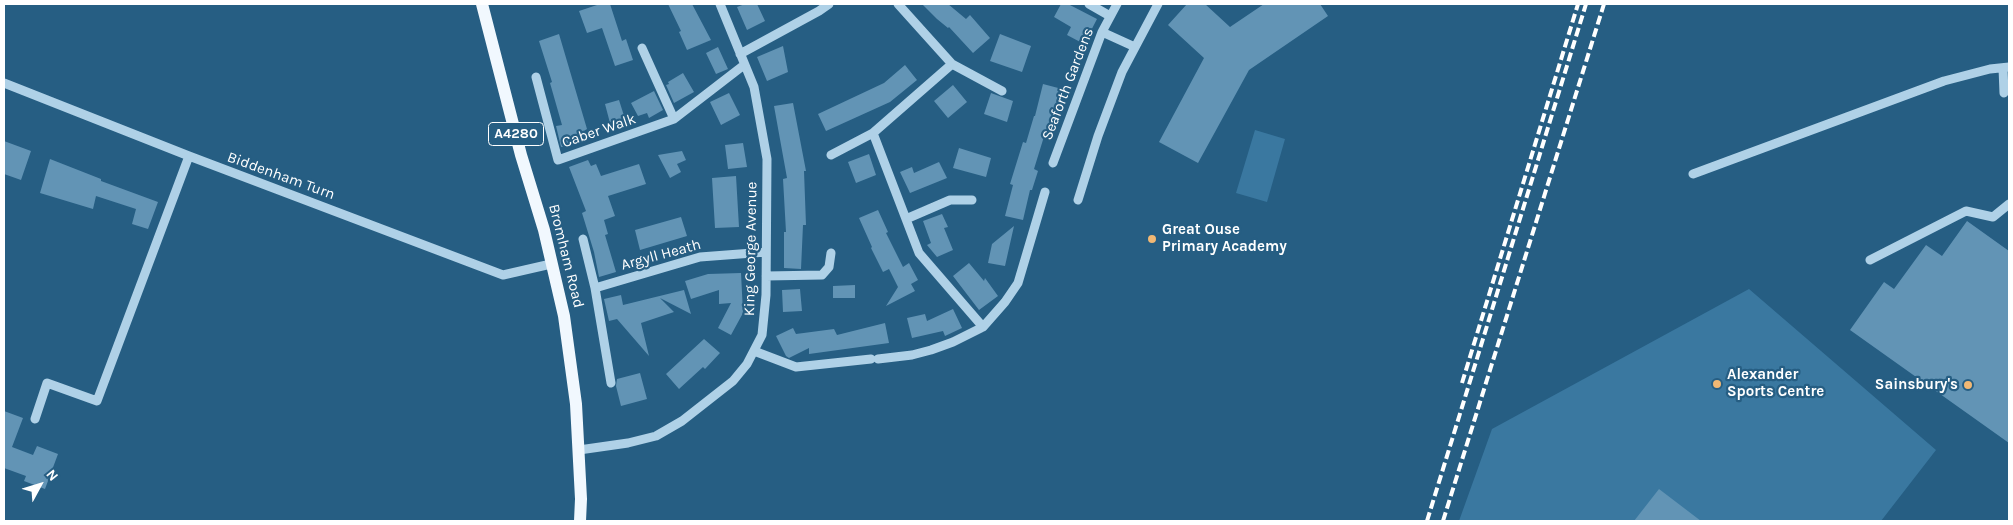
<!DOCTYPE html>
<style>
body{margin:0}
#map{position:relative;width:2013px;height:525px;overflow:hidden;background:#265e83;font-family:Karla,sans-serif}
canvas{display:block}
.frame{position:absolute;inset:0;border:5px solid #fff;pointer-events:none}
.north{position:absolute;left:15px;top:460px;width:50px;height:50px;-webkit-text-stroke:4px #265e83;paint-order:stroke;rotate:51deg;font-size:14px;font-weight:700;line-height:20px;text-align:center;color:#fff}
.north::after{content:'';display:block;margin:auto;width:18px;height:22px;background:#fff;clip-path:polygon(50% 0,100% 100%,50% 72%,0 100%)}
</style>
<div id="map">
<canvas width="2013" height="525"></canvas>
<div class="frame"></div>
<div class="north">N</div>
</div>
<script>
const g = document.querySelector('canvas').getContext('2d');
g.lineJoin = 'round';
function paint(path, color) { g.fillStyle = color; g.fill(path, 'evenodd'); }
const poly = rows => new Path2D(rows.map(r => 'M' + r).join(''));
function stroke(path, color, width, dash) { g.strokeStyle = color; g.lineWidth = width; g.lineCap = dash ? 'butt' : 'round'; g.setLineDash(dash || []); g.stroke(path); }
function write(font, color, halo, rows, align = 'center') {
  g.font = font + ' Karla,sans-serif'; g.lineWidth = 4.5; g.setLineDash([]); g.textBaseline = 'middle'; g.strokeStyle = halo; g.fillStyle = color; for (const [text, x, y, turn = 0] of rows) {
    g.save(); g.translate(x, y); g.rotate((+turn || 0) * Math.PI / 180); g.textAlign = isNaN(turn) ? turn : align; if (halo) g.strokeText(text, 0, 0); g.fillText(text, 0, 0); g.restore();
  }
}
paint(poly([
 [1255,130,1285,139,1267,202,1236,193],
 [1749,289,1936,450,1881,521,1459,521,1492,429]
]), '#3a78a0');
paint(poly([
 [600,4,610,4,622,41,626,39,633,60,615,66,602,28,587,33,579,11],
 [668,4,692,4,711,40,687,50,679,32,681,31],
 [745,4,757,4,765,21,747,30,737,7],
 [922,4,948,4,966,19,970,15,990,38,973,53,949,27,948,28,937,19],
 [1061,4,1068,4,1097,19,1084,44,1067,35,1071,27,1054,17],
 [1187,4,1205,4,1230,27,1264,4,1320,4,1328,16,1249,70,1198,163,1159,142,1204,58,1168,25],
 [559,34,587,129,579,134,581,143,561,147,556,126,562,125,550,83,552,82,539,41],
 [1000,34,1031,46,1022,72,990,61],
 [783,46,788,72,767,81,757,57],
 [718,47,728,69,716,74,706,53],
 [905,65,917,80,890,102,826,131,818,114,884,83],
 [683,73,694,92,674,103,666,85,669,84,668,82],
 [1043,84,1062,89,1056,113,1059,114,1054,132,1046,130,1034,169,1038,171,1032,190,1030,190,1023,220,1005,216,1013,185,1010,184,1023,142,1026,143,1034,116,1035,116],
 [953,85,967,102,948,118,934,101],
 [654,91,663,110,649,118,647,113,638,116,631,103],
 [729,93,740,115,721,125,710,102],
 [991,93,1013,101,1007,122,984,114],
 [619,100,625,119,610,123,605,104],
 [793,103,806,171,804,171,806,225,803,225,801,269,784,268,784,232,786,232,783,179,787,178,774,106],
 [4,141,31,151,21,180,4,174],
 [743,143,747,167,728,169,725,145],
 [959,148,991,158,986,177,953,168],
 [682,151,686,160,677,164,681,172,670,178,658,155],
 [869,154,876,175,856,183,848,162],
 [50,159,101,179,101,181,158,202,148,229,132,224,136,209,96,196,93,209,40,193],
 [588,160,591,166,596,164,601,176,639,164,646,184,608,196,615,216,604,220,608,234,605,235,616,272,599,277,594,252,582,213,586,211,569,167],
 [939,162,947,178,910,193,900,172,912,167,914,173],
 [736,176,739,227,715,228,712,178],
 [878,210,888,232,886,233,903,267,909,263,918,280,911,284,915,291,886,306,898,287,889,269,883,272,871,248,872,247,859,218],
 [942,214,948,227,944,228,953,250,937,257,927,245,931,243,923,221],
 [681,217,687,236,640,250,635,230],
 [1967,221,2009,251,2009,443,1850,330,1884,282,1894,289,1926,245,1942,256],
 [1014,226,1005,266,988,263,992,244],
 [969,263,984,281,985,278,998,296,979,310,953,276],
 [741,273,743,313,731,335,718,328,731,303,719,304,719,290,691,299,685,281,708,274],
 [855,285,855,298,833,298,833,286],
 [800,289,802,311,783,312,782,290],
 [684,290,691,314,660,298,674,312,641,323,649,356,617,319,609,321,604,299,621,295,623,305],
 [953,309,962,328,945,336,943,331,912,338,907,318,925,314,927,321],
 [885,323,889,343,809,354,809,348,789,358,786,356,776,336,793,328,796,334,834,329,837,335],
 [704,339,720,353,705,369,703,367,679,389,666,374],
 [640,373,647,399,621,406,616,386,617,379],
 [4,411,23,418,12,447,33,455,37,446,58,454,45,489,24,481,26,476,4,468],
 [1659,489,1701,521,1634,521]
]), '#6294b5');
stroke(poly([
 [898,4,952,64,1002,91],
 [1089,4,1110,16],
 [1102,32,1135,47],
 [642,48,674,119],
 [740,54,819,11,829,4],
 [952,64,873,133,919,253,983,327],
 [2003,68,2004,93],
 [536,77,558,160,674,119,744,65],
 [4,83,189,156,503,275,551,264],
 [831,155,873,133],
 [1053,163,1102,32,1117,4],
 [1693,174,1944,81,1990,69,2009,67],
 [1078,200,1098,136,1122,72,1158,4],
 [906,219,950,200,972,200],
 [583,239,595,288,611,383],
 [1870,260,1966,211,1993,217,2009,204],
 [766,276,822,275,829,267,831,253],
 [595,288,700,257,766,252],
 [754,351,796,367,871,359],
 [878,359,912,355,931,350,953,342,983,327,1005,302,1018,283,1045,192],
 [35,419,47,383,97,401,189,156],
 [579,450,628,443,656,436,682,421,733,381,747,364,762,335,766,295,767,159,754,87,720,4]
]), '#afd1e7', 9);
stroke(poly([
 [482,4,521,155,544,230,564,316,576,404,581,499,580,521]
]), '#f1f8fe', 12);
stroke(poly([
 [1462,383,1578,4],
 [1427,521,1586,4],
 [1443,521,1604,4]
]), '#fff', 4, [9, 4]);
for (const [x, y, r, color] of [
 [1152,239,5,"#f1b874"],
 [1717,384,5,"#f1b874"],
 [1968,385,5,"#f1b874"]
]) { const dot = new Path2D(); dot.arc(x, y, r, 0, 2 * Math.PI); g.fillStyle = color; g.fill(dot); stroke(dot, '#265e83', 2); }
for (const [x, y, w] of [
 [516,134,55]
]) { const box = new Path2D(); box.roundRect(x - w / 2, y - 11.5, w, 23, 4); g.fillStyle = '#265e83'; g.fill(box); stroke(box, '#fff', 1); }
write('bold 14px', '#fff', null, [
 ["A4280",516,134]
]);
write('15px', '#fff', '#265e83', [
 ["Seaforth Gardens",1068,84,-69],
 ["Caber Walk",599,131,-19],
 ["Biddenham Turn",281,176,20],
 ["King George Avenue",751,249,-89],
 ["Argyll Heath",661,255,-15],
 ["Bromham Road",566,256,76]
]);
write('bold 15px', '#fff', '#265e83', [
 ["Great Ouse",1162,230],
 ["Primary Academy",1162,247],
 ["Alexander",1727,375],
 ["Sports Centre",1727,392],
 ["Sainsbury's",1958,385,"right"]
], 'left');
</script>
